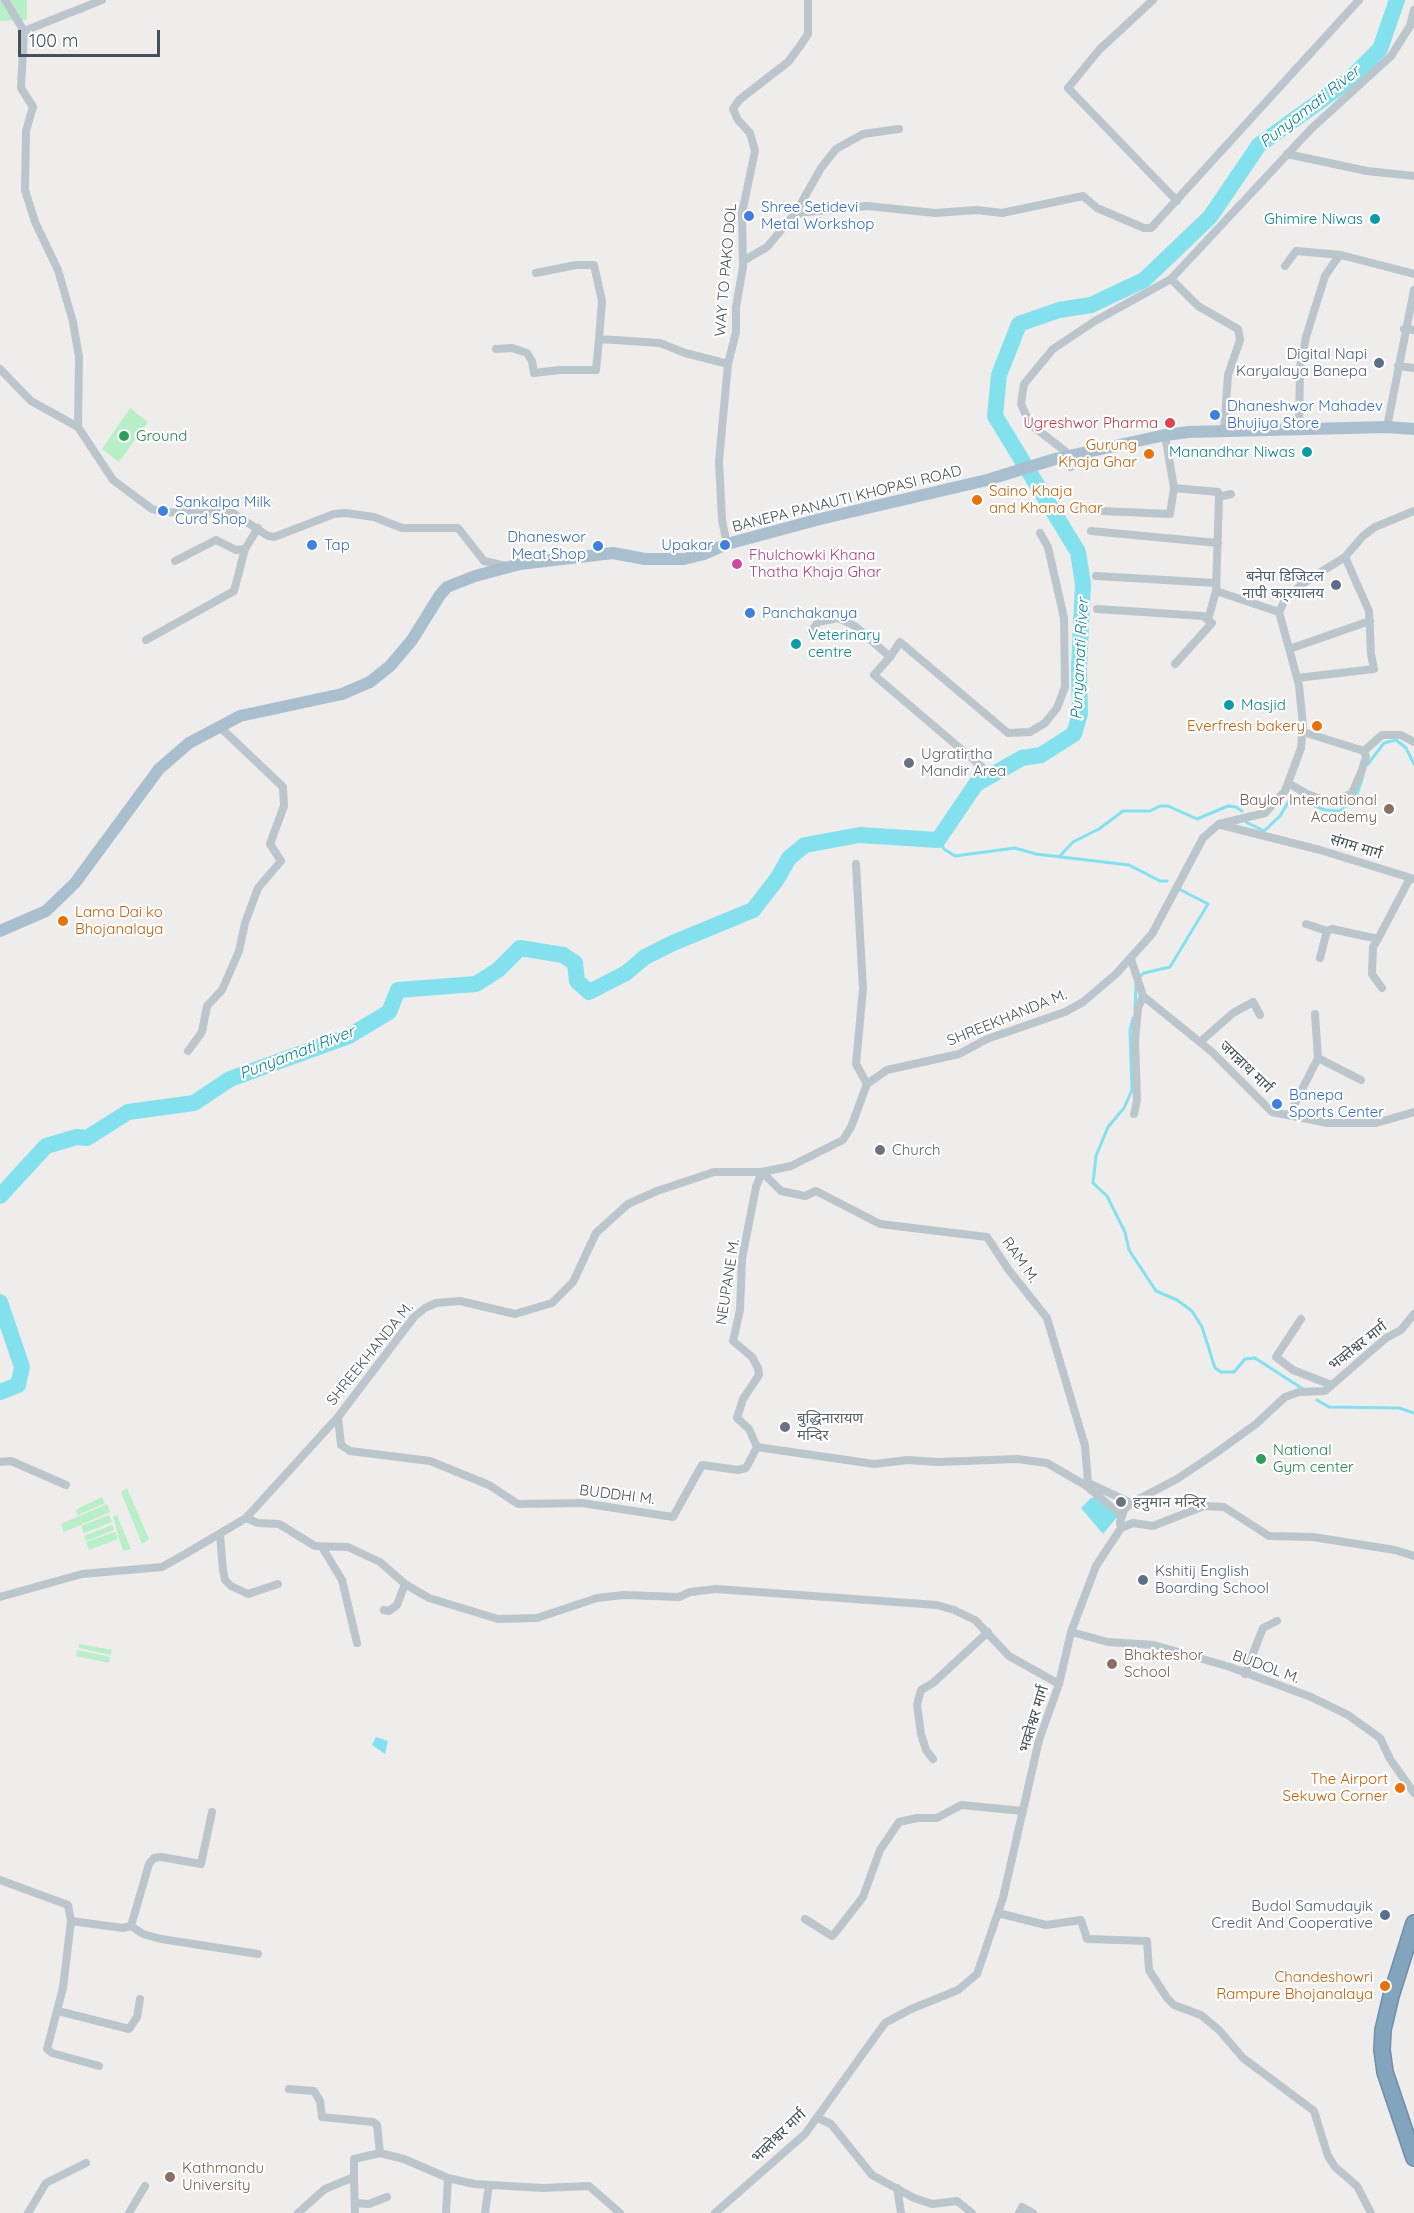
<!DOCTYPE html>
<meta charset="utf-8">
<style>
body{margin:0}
#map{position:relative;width:1414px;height:2213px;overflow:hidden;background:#efecec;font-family:Quicksand,sans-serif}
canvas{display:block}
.scale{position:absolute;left:18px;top:30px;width:142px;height:27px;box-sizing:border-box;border:3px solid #44515a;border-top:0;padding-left:8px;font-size:18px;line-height:21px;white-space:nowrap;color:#44515a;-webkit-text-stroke:4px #fff;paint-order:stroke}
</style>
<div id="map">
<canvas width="1414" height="2213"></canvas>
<div class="scale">100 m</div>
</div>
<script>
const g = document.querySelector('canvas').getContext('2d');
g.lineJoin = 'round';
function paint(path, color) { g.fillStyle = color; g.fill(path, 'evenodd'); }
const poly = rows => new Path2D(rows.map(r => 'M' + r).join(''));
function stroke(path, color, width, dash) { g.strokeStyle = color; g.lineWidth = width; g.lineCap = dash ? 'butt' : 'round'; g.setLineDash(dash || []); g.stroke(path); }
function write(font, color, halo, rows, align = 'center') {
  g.font = font + ' Quicksand,"Noto Sans Devanagari",sans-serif'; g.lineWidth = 4.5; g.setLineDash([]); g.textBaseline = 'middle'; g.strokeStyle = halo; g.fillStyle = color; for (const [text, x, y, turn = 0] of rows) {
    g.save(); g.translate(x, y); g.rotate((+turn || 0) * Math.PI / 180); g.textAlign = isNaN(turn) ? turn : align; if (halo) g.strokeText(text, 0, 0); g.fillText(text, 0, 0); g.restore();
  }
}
paint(poly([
 [0,0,27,0,27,20,0,21],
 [130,408,148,422,119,462,102,449],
 [127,1488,149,1539,142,1544,121,1492],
 [102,1497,105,1503,78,1515,75,1510],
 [107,1504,110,1512,64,1532,61,1524],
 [109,1515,112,1522,84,1533,81,1526],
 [117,1515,131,1549,123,1551,113,1517],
 [112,1525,114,1530,86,1541,84,1536],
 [115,1532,118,1539,89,1550,86,1542],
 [79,1644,112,1650,111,1655,79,1648],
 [77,1650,110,1657,109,1663,76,1656]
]), '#b8efc8');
paint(poly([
 [1098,1497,1118,1516,1103,1534,1081,1508,1091,1498],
 [376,1737,388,1741,385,1754,372,1745]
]), '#83e1ee');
stroke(poly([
 [1368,764,1384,743,1396,740,1406,748,1414,764],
 [1246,822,1264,831,1280,816,1292,796,1325,810,1340,811,1356,797,1363,776],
 [938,840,944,849,955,856,1015,848,1036,854,1129,865,1160,881,1167,881],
 [1059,857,1073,842,1099,829,1123,811,1150,811,1160,806,1168,806,1197,819,1228,806,1236,807,1242,811],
 [1139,977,1144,973,1170,967,1208,904,1179,889],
 [1135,1009,1136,983],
 [1133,1018,1130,1031,1132,1090,1124,1108,1108,1127,1096,1156,1093,1183,1107,1196,1125,1232,1129,1250,1156,1291,1177,1300,1192,1311,1202,1327,1215,1368,1221,1372,1234,1372,1245,1359,1255,1358,1303,1389],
 [1317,1400,1329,1407,1399,1408,1414,1413]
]), '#83e1ee', 3);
stroke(poly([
 [0,1196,46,1146,77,1137,87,1138,128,1112,194,1103,230,1079,349,1036,389,1012,398,990,476,984,498,970,520,948,563,955,575,963,577,981,589,992,626,973,645,957,673,943,753,910,777,879,789,858,805,845,860,835,938,840,976,784,1022,758,1041,755,1074,734,1080,714,1079,668,1083,584,1078,552,995,416,999,375,1019,324,1059,310,1091,305,1144,280,1210,217,1259,145,1349,80,1380,49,1397,0],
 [0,1302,22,1367,18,1385,0,1392]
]), '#83e1ee', 16);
const highway = poly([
 [1414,1923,1391,1996,1383,2030,1382,2050,1385,2072,1414,2158]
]);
stroke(highway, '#6d8fa9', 18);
stroke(poly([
 [5,0,24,31,21,88,33,107,26,131,25,190,35,222,58,270,73,322,79,357,78,427],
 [1153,0,1099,50,1068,88,1177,201],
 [24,31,102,0],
 [1287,154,1367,171,1414,176],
 [794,216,821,168,836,149,863,134,899,129],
 [743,261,767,247,793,216,807,212,867,206,935,213,977,210,1002,213,1083,196,1097,208,1144,228,1151,228,1359,0],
 [1285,266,1296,251,1341,255],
 [536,273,576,265,594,265,602,301,599,339,660,343,685,353,728,364],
 [1171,279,1198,306,1238,329,1240,340,1228,375,1224,432],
 [1404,329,1414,330],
 [496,349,512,348,527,353,532,361,534,373,559,370,596,370,599,339],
 [1398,366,1414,368],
 [0,369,31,401,78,427,113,480,152,509,163,512,233,513,268,536,274,537,334,514,346,513,374,517,402,528,458,528,484,561,506,566],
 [1387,427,1414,290],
 [1299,430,1300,367,1306,337,1325,276,1336,260,1341,255,1414,274],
 [1165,435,1174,488,1218,492,1219,497],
 [1071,467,1065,451,1030,424,1021,404,1024,384,1053,349,1095,321,1171,279,1311,129,1391,56,1410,26,1414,10],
 [1231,494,1219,497,1216,591,1279,612],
 [1079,510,1170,514,1174,488],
 [1091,531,1218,543],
 [727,544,722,520,719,461,728,364,736,332,736,307,743,267,742,213,755,151,750,133,738,120,733,109,739,100,788,62,800,46,808,34,808,0],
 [175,561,216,540,236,550,245,549,258,528],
 [1096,576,1216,583],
 [1097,609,1203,616,1212,623,1175,664],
 [1208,620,1216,591],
 [811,632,818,622,838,618,855,626,890,657,900,642,1008,733,1030,732,1045,723,1057,708,1065,687,1064,618,1048,547,1040,533],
 [146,640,234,591,245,549],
 [1289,649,1370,621],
 [890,657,874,675,982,767],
 [1297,678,1374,669,1371,654,1369,611,1345,557],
 [1303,732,1364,751],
 [1364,751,1382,735,1401,735,1414,742],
 [1288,783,1307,794,1332,803,1352,793,1362,770,1366,757,1364,751],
 [1221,825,1320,850,1414,879],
 [856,864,863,989,856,1064,867,1084],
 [1306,924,1327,931,1320,958],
 [1327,931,1332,929,1378,939,1410,878],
 [1378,939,1373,947,1372,974,1382,988],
 [1131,959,1143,996,1138,1008,1135,1041,1137,1100,1134,1114],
 [1143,996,1212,1052,1272,1112,1328,1123,1376,1123,1414,1112],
 [1200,1042,1233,1013,1253,1002,1260,1015],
 [188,1051,202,1032,207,1006,222,990,239,951,245,923,258,888,281,861,270,844,284,806,283,787,221,728],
 [1318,1058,1361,1080],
 [1289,1115,1318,1058,1315,1014],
 [1301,1319,1276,1357,1293,1370,1329,1384],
 [338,1417,341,1445,350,1451,430,1461,489,1485,518,1504,582,1503,673,1517,702,1465,738,1470,746,1468,757,1447,874,1464,908,1460,938,1462,1017,1459,1047,1463,1085,1485,1121,1515],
 [757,1447,749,1429,737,1418,743,1399,759,1375,758,1368,752,1357,733,1341,740,1310,742,1259,756,1187,762,1172,781,1191,805,1196,816,1191,880,1224,987,1237,1008,1269,1047,1318,1085,1446,1088,1483,1131,1503],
 [0,1462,11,1461,66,1485],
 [246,1518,258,1523,279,1524,315,1546,348,1547,380,1562,405,1584,429,1598,498,1619,537,1618,597,1598,624,1595,679,1597,690,1592,716,1589,937,1605,954,1610,975,1620,1009,1656,1059,1684],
 [1121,1528,1133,1523,1153,1526,1204,1506,1224,1507,1269,1536,1313,1537,1395,1550,1414,1556],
 [220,1534,223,1570,225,1580,231,1586,248,1594,278,1584],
 [322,1547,342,1580,357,1643],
 [0,1597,82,1574,162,1567,187,1553,246,1518,338,1417,414,1317,425,1308,436,1303,460,1301,515,1314,552,1303,573,1282,596,1233,628,1204,657,1191,714,1172,762,1172,791,1166,843,1140,851,1127,867,1084,887,1070,959,1054,987,1039,1065,1012,1083,1002,1116,974,1152,934,1203,838,1219,824,1265,813,1285,791,1301,748,1303,726,1299,685,1279,612,1285,600,1302,584,1345,557,1363,536,1375,527,1414,511],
 [384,1610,389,1611,397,1605,405,1584],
 [1071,1632,1108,1642,1154,1645,1230,1667,1311,1697,1348,1715,1380,1738,1390,1759,1414,1793],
 [1245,1674,1263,1628,1277,1621],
 [933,1759,926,1750,921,1734,917,1705,921,1690,933,1683,988,1632],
 [0,1880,68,1905,71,1921,63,1988,47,2049,52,2053,99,2066],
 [998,1913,1046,1925,1081,1920,1087,1939,1147,1941,1149,1970,1167,1998,1174,2005,1201,2015,1219,2030,1243,2058,1314,2111,1328,2156,1335,2167,1357,2186,1371,2213],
 [805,1919,832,1936,835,1933,863,1897,880,1850,899,1822,917,1818,937,1818,961,1805,1023,1811],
 [71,1921,123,1928,131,1926,149,1864,154,1858,161,1857,201,1864,212,1812],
 [131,1926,143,1934,161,1939,258,1954],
 [58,2011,129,2029,137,2017,140,1999],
 [289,2089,314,2091,320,2101,322,2117,373,2122,377,2125,380,2153,404,2159,448,2178,474,2184,543,2188,589,2186,620,2213],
 [818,2118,831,2124,872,2175,914,2198,932,2204,957,2201,972,2213],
 [354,2177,355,2213],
 [897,2188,901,2213],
 [355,2203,369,2204,387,2197],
 [28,2213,46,2183,86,2163],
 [129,2213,145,2186],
 [298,2213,325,2189,354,2177,354,2159,380,2153],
 [446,2213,448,2178],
 [485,2213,489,2185],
 [715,2213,805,2134,885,2023,911,2009,958,1990,977,1974,1003,1898,1039,1740,1059,1684,1071,1632,1096,1566,1121,1528,1120,1522,1124,1510,1131,1503,1177,1479,1213,1455,1256,1424,1285,1397,1299,1392,1325,1391,1386,1338,1401,1330,1414,1314],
 [1019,2213,1022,2207,1033,2213]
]), '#bac5cc', 8);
stroke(poly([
 [0,931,46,911,75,883,159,769,189,743,240,716,342,694,370,682,390,666,412,640,440,595,447,587,475,576,520,564,613,553,645,559,684,559,704,554,727,544,820,519,987,480,1055,459,1165,435,1189,432,1387,427,1414,429]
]), '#aabfcd', 12);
stroke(highway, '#82a4bd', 15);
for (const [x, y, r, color] of [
 [749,216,6,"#3f7fe0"],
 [1375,219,6,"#0f9aa8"],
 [1379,363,6,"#5c6f8a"],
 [1215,415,6,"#3f7fe0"],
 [1170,423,6,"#e0444e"],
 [124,436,6,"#2e9e5b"],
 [1307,452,6,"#0f9aa8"],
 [1149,454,6,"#e8710a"],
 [977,500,6,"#e8710a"],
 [163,511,6,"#3f7fe0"],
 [312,545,6,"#3f7fe0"],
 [725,545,6,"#3f7fe0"],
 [598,546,6,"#3f7fe0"],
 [737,564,6,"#d1479c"],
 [1336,585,6,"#5c6f8a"],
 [750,613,6,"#3f7fe0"],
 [796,644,6,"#0f9aa8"],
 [1229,705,6,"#0f9aa8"],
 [1317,726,6,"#e8710a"],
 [909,763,6,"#6b7280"],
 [1389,809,6,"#8d6e63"],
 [63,921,6,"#e8710a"],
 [1277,1104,6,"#3f7fe0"],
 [880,1150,6,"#6b7280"],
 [785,1427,6,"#6b7280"],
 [1261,1459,6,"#2e9e5b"],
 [1121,1502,6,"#6b7280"],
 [1143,1580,6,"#5c6f8a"],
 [1112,1664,6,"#8d6e63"],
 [1400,1788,6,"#e8710a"],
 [1385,1915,6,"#5c6f8a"],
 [1385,1986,6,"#e8710a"],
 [170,2177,6,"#8d6e63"]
]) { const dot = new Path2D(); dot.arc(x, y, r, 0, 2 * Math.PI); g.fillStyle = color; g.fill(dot); stroke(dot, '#fff', 2); }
write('15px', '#366cbe', '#fff', [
 ["Shree Setidevi",761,207],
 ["Metal Workshop",761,224],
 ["Dhaneshwor Mahadev",1227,406],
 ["Bhujiya Store",1227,423],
 ["Sankalpa Milk",175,502],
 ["Curd Shop",175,519],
 ["Dhaneswor",586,537,"right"],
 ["Meat Shop",586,554,"right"],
 ["Tap",324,545],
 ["Upakar",713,545,"right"],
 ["Panchakanya",762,613],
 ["Banepa",1289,1095],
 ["Sports Center",1289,1112]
], 'left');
write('15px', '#0d838f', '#fff', [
 ["Ghimire Niwas",1363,219],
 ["Manandhar Niwas",1295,452],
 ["Veterinary",808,635,"left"],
 ["centre",808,652,"left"],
 ["Masjid",1241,705,"left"]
], 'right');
write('15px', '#44515a', '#fff', [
 ["WAY TO PAKO DOL",726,270,-85],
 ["BANEPA PANAUTI KHOPASI ROAD",847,499,-14],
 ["संगम मार्ग",1356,847,17],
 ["SHREEKHANDA M.",1007,1018,-22],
 ["जगन्नाथ मार्ग",1246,1067,44],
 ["RAM M.",1020,1260,55],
 ["NEUPANE M.",728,1282,-81],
 ["भक्तेश्वर मार्ग",1358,1346,-38],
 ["SHREEKHANDA M.",370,1354,-51],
 ["BUDDHI M.",617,1495,7],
 ["BUDOL M.",1266,1667,20],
 ["भक्तेश्वर मार्ग",1034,1719,-73],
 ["भक्तेश्वर मार्ग",779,2136,-44]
]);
write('15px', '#4e5e75', '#fff', [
 ["Digital Napi",1367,354],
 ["Karyalaya Banepa",1367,371],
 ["बनेपा डिजिटल",1324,576],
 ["नापी का्रयालय",1324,593],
 ["Kshitij English",1155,1571,"left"],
 ["Boarding School",1155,1588,"left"],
 ["Budol Samudayik",1373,1906],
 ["Credit And Cooperative",1373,1923]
], 'right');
write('15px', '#be3a42', '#fff', [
 ["Ugreshwor Pharma",1158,423]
], 'right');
write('15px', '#27864d', '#fff', [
 ["Ground",136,436],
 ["National",1273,1450],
 ["Gym center",1273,1467]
], 'left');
write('15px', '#c56008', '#fff', [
 ["Gurung",1137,445],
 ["Khaja Ghar",1137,462],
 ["Saino Khaja",989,491,"left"],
 ["and Khana Char",989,508,"left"],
 ["Everfresh bakery",1305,726],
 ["Lama Dai ko",75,912,"left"],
 ["Bhojanalaya",75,929,"left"],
 ["The Airport",1388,1779],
 ["Sekuwa Corner",1388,1796],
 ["Chandeshowri",1373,1977],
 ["Rampure Bhojanalaya",1373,1994]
], 'right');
write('15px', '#b23c85', '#fff', [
 ["Fhulchowki Khana",749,555],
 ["Thatha Khaja Ghar",749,572]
], 'left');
write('15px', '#5b616d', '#fff', [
 ["Ugratirtha",921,754],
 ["Mandir Area",921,771],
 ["Church",892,1150],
 ["बुद्धिनारायण",797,1418],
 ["मन्दिर",797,1435],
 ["हनुमान मन्दिर",1133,1502]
], 'left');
write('15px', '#785e54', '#fff', [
 ["Baylor International",1377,800,"right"],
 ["Academy",1377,817,"right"],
 ["Bhakteshor",1124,1655],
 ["School",1124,1672],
 ["Kathmandu",182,2168],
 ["University",182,2185]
], 'left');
write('italic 16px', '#098192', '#fff', [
 ["Punyamati River",1310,107,-38],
 ["Punyamati River",1080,659,-87],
 ["Punyamati River",297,1053,-21]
]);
</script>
